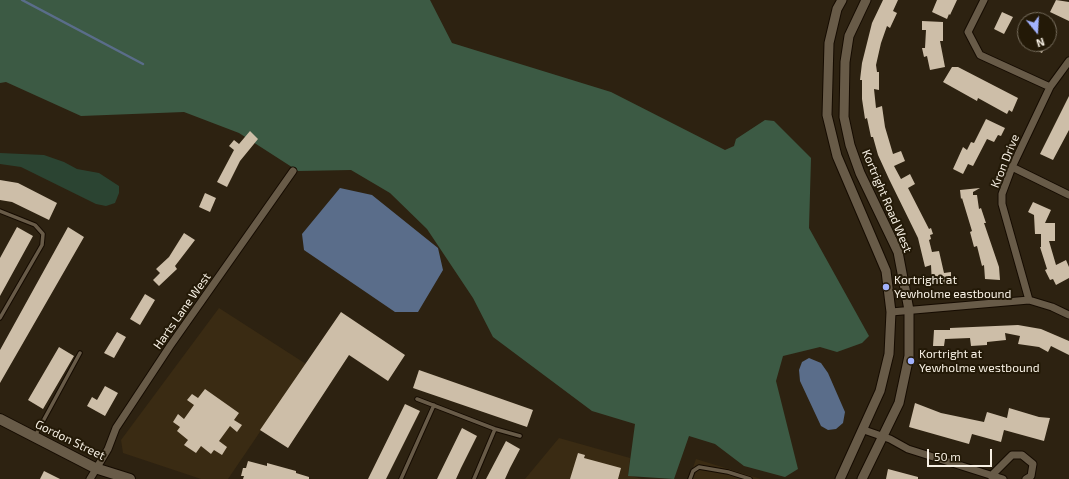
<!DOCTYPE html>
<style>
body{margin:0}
#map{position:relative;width:1069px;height:479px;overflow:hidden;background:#2d2211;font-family:"Exo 2",sans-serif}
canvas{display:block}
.north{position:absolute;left:1017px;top:12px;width:40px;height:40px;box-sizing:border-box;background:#231907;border:1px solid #786f5f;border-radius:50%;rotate:162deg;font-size:11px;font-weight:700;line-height:16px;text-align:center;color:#f7f0e4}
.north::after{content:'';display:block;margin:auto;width:14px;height:18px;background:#a2b2fd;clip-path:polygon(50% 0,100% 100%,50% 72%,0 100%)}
.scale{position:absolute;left:927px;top:449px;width:65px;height:18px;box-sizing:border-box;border:2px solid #f7f0e4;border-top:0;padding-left:5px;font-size:12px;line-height:14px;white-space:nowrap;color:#f7f0e4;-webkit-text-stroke:3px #231907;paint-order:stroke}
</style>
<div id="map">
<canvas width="1069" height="479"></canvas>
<div class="north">N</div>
<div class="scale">50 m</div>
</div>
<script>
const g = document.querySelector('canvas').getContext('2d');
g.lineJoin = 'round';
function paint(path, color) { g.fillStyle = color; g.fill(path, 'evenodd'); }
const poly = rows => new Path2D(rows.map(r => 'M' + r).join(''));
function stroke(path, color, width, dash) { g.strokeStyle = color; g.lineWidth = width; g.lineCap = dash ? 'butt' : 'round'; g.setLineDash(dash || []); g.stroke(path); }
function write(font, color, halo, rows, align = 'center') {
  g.font = font + ' "Exo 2",sans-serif'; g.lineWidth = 4; g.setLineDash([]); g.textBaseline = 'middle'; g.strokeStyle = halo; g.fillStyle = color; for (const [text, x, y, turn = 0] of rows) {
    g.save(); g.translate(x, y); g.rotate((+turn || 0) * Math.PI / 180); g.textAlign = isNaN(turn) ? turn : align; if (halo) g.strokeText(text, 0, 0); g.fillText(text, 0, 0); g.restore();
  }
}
paint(poly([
 [219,308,306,364,228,479,201,479,123,453,121,440],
 [559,438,630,458,628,475,642,479,525,479],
 [696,459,761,479,689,479]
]), '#3a2b13');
paint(poly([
 [0,153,44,155,64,162,77,169,99,173,119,186,119,193,115,203,106,206,96,204,21,167,0,164]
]), '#2b4432');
paint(poly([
 [0,0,430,0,452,43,611,92,725,150,734,146,736,139,765,120,774,121,811,158,809,228,869,336,862,343,837,352,820,347,783,356,776,381,798,469,785,477,744,466,715,444,689,436,674,479,628,476,635,424,592,411,493,337,473,298,427,229,390,193,351,170,298,171,239,133,184,112,81,116,6,82,0,83]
]), '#3c5a44');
paint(poly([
 [340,188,372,195,438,248,443,270,418,312,395,312,304,250,302,234],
 [809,358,821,363,828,373,845,412,843,423,836,429,828,430,821,426,800,381,799,370,802,362]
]), '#5a6d8a');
stroke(poly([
 [22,0,143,64]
]), '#5a6d8a', 2.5);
paint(poly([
 [883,0,898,0,893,11,897,13,890,28,887,26,881,43,876,65,877,72,879,72,879,90,874,89,876,108,882,106,885,127,893,154,901,151,905,161,894,166,901,179,910,174,915,184,908,188,929,229,931,228,933,234,930,235,931,239,929,240,932,252,939,251,944,273,951,272,951,283,932,285,931,265,925,267,918,238,889,179,878,155,873,137,871,137,867,118,865,119,862,99,862,80,860,80,862,63,872,23],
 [937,0,957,0,950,15,949,14,947,19,932,12],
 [1056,0,1069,2,1069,21,1050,12],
 [1002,12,1013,17,1004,34,994,29],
 [922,21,943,22,943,41,940,41,945,67,930,70,927,56,924,57,922,48,925,48,926,30,922,30],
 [1024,44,1046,44,1042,53],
 [952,67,958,67,1018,98,1012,112,1009,110,1007,114,978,98,977,101,943,82],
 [1069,96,1069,130,1053,160,1040,154],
 [986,119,1005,128,1001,136,998,135,994,142,987,139,973,166,968,164,963,174,953,169,963,147,967,150,971,142,974,143],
 [250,131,258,139,240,161,227,187,217,182,234,150,229,146,234,140,239,144],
 [0,180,18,183,57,203,49,220,12,202,0,200],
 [980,188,973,192,973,195,977,195,979,209,981,208,986,223,984,223,999,267,1000,280,985,279,984,265,982,266,977,246,974,247,970,232,972,231,962,198,961,199,960,190],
 [205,193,216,198,210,212,199,207],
 [1033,202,1051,210,1045,223,1055,223,1055,241,1049,241,1056,265,1066,260,1069,267,1069,278,1056,285,1053,279,1050,280,1045,270,1047,269,1040,247,1041,247,1041,234,1035,234,1034,215,1028,212],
 [17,227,33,236,0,296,0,258],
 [68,227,84,237,0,383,0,350],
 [184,233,195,240,175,266,177,269,159,286,153,280,160,273,156,269,169,257],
 [145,294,155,300,140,325,130,319],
 [341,312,405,355,388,381,349,355,288,448,260,430],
 [1018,325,1041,329,1069,341,1069,355,1051,346,1048,352,1039,347,1018,344,1020,336,1005,333,1006,340,987,342,987,345,971,346,970,338,945,339,944,346,933,346,934,330,950,330,950,328],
 [117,332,126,337,114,358,104,353],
 [59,347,74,356,43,409,28,400],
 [419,370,533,410,527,427,413,388],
 [105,386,118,393,105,416,87,406,92,397,97,400],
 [205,389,239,413,234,420,242,425,237,432,230,426,219,441,227,447,222,455,214,450,211,454,201,446,196,453,184,445,188,440,177,431,180,427,173,422,178,414,184,419,194,405,187,400,192,394,198,398],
 [915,403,941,413,984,422,987,412,1007,418,1009,408,1039,417,1050,418,1044,441,1004,430,1001,442,972,434,969,444,909,427],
 [405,404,420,411,386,479,368,479],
 [462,428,477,436,461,468,456,479,437,479],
 [506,441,520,449,510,468,505,479,486,479],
 [578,453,585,455,584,458,621,468,618,479,570,479],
 [248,461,267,466,267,463,296,471,296,473,309,477,309,479,243,479,244,476,241,476,243,468,246,468],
 [888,469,918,477,918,479,886,479],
 [44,471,60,479,40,479]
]), '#cdbea8');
const service = poly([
 [0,211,35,225,43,234,42,245,0,318],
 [417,399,495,429,520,436],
 [35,436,80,353],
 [401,479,434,405],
 [474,479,495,429],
 [690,479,693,471,699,467,728,472,750,479]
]);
const minor = poly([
 [984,0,968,32,980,55,1050,87],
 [1012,167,1069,195],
 [1029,300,1002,204,1002,194,1012,167,1050,87,1069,61],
 [891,312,1029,300,1052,307,1069,315],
 [864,430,890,439,908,449,1003,479],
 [991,476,1012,455,1022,455,1033,464,1031,476,1026,479],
 [90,479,108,449,116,428,170,346,293,171]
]);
const tertiary = poly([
 [840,479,880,391,889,354,891,312,886,271,837,156,827,115,829,43,837,9,842,0],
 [862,479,899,403,909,356,909,310,898,252,860,173,850,145,844,117,845,62,849,36,866,0]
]);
const secondary = poly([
 [0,419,95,468,130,479]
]);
stroke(service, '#150b00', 5.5);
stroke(minor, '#150b00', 9);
stroke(tertiary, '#150b00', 11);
stroke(secondary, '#150b00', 12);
stroke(service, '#685b48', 3.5);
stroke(minor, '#685b48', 7);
stroke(tertiary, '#685b48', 9);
stroke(secondary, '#685b48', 10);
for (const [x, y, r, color] of [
 [886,287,4,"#a2b2fd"],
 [911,361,4,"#a2b2fd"]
]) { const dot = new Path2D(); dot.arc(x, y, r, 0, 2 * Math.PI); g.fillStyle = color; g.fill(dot); stroke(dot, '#231907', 1.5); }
write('12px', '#f7f0e4', '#231907', [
 ["Kron Drive",1005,161,-68],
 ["Kortright Road West",887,201,67],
 ["Harts Lane West",182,311,-55],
 ["Gordon Street",70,440,26]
]);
write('12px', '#f7f0e4', '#231907', [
 ["Kortright at",894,280],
 ["Yewholme eastbound",894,294],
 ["Kortright at",919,354],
 ["Yewholme westbound",919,368]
], 'left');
</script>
